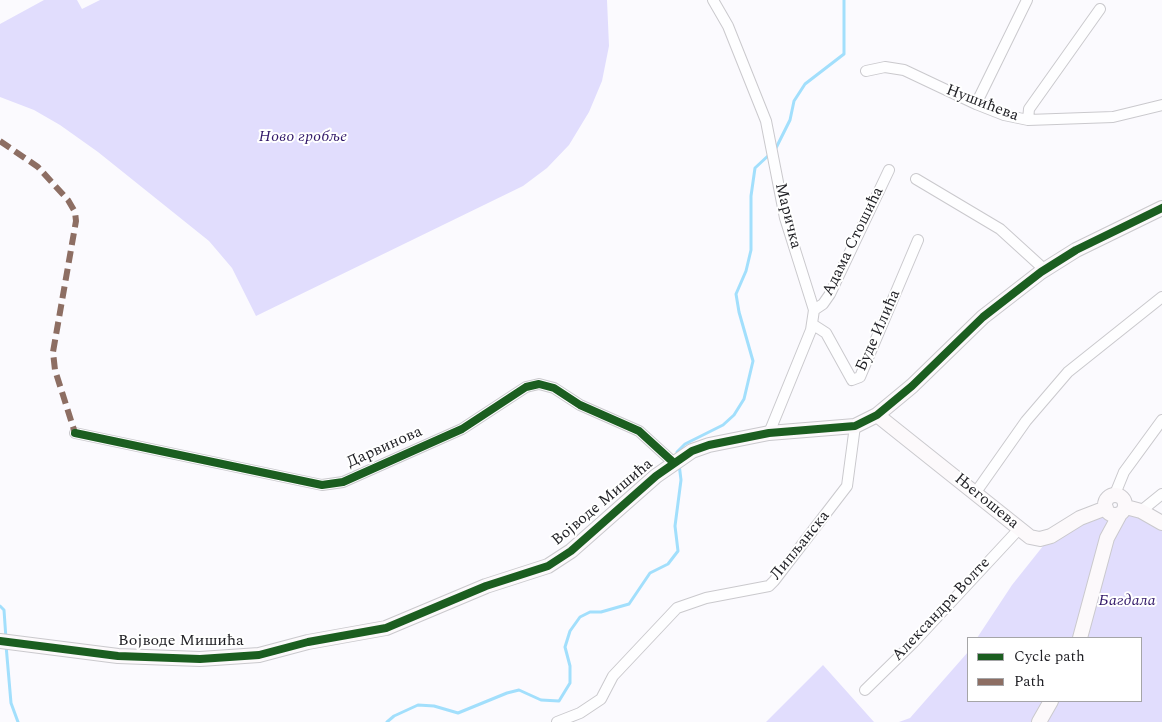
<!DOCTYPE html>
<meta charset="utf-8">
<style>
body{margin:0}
#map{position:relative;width:1162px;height:722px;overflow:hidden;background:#fbfafe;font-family:Spectral,serif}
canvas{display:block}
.legend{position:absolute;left:967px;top:637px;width:175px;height:65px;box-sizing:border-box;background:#fff;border:1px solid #a5a5a7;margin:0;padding:6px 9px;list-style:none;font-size:15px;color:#1f1f24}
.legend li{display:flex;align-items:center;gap:10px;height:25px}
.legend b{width:25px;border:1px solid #a5a5a7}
</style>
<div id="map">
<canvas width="1162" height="722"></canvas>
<ul class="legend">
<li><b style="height:6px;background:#1b5e20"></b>Cycle path</li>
<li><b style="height:6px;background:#8d6e63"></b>Path</li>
</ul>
</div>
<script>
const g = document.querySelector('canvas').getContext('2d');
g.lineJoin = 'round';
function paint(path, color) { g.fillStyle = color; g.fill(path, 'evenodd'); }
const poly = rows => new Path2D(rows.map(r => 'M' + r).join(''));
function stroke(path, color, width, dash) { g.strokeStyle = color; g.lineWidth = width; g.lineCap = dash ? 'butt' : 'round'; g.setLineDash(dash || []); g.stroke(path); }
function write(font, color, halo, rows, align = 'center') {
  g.font = font + ' Spectral,serif'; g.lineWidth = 4; g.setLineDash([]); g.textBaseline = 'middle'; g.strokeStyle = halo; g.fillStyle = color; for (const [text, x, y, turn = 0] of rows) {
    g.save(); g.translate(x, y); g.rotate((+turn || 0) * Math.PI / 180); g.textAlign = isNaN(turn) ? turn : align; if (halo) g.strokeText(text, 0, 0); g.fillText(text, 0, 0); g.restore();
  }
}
paint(poly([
 [44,0,77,0,82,9,100,0,607,0,609,46,602,81,589,112,569,145,547,168,523,186,256,316,232,268,209,241,98,152,60,125,34,110,0,97,0,24],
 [1107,511,1113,515,1123,513,1162,523,1162,722,899,722,910,718,968,652,968,701,1141,701,1141,638,977,638,1012,585,1051,536],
 [823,665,874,722,766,722]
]), '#e1ddfd');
stroke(poly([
 [775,150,790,120,794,101,805,84,844,54,844,0],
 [678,455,677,452,685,444,723,425,734,415,744,399,753,361,739,312,736,294,746,271,751,250,751,196,755,168,770,154],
 [0,606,4,610,6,639],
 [6,645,11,703,18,722],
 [387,722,394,716,418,705,434,706,458,713,507,693,519,690,541,700,559,701,570,683,570,666,565,647,570,631,580,617,590,612,601,612,629,604,650,573,668,564,678,551,675,526,681,480,679,464]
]), '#a2dffc', 3);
const street = poly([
 [713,0,728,26,766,121,785,218,814,310,811,330,769,433],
 [866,71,885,67,904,70,976,104,1004,115,1028,120,1113,117,1162,105],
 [976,104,1027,0],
 [1028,120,1029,109,1100,9],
 [916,179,1000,229,1045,270],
 [814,310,823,304,830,294,889,170],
 [812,324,826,333,852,380,860,377,918,240],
 [75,433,322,485,343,482,462,429,526,387,539,384,554,388,580,405,639,431,674,463],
 [976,492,1026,421,1068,372,1162,297],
 [1115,494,1124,472,1162,420],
 [1141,511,1162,494],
 [865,690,913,643,1019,529],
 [557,722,580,713,601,699,613,676,677,608,706,598,769,586,774,581,847,486,855,426]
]);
const secondary = poly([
 [877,415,1030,537,1040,539,1051,536,1080,518,1106,508],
 '1105 505a10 10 0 1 1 20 0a10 10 0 1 1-20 0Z',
 [1126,507,1141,511,1162,523],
 [1080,638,1107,538,1120,514],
 [0,641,118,656,200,659,259,655,308,642,386,628,486,586,548,566,571,551,656,476,692,451,709,445,769,433,855,426,877,415,912,386,983,317,1041,272,1076,250,1162,208],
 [1039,722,1051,701]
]);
stroke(street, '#cac9cd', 12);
stroke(secondary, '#cac9cd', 16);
stroke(street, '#fefeff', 10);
stroke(secondary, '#fcf9fb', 14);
stroke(poly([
 [0,141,38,167,68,200,75,212,76,221,53,352,55,370,75,433]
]), '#8d6e63', 6, [12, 6]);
stroke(poly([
 [75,433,322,485,343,482,462,429,526,387,539,384,554,388,580,405,639,431,674,463],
 [0,641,118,656,200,659,259,655,308,642,386,628,486,586,548,566,571,551,656,476,692,451,709,445,769,433,855,426,877,415,912,386,983,317,1041,272,1076,250,1162,208]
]), '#1b5e20', 8);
write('16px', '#1f1f24', '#fff', [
 ["Нушићева",982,104,21],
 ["Маричка",787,216,76],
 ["Адама Стошића",854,242,-64],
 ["Буде Илића",879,331,-66],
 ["Дарвинова",385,448,-24],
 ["Његошева",986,502,39],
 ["Војводе Мишића",603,503,-40],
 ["Липљанска",801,546,-51],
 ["Александра Волте",942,610,-47],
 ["Војводе Мишића",181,642]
]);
write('italic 16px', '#311869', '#fff', [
 ["Ново гробље",303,138],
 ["Багдала",1127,602]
]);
</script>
